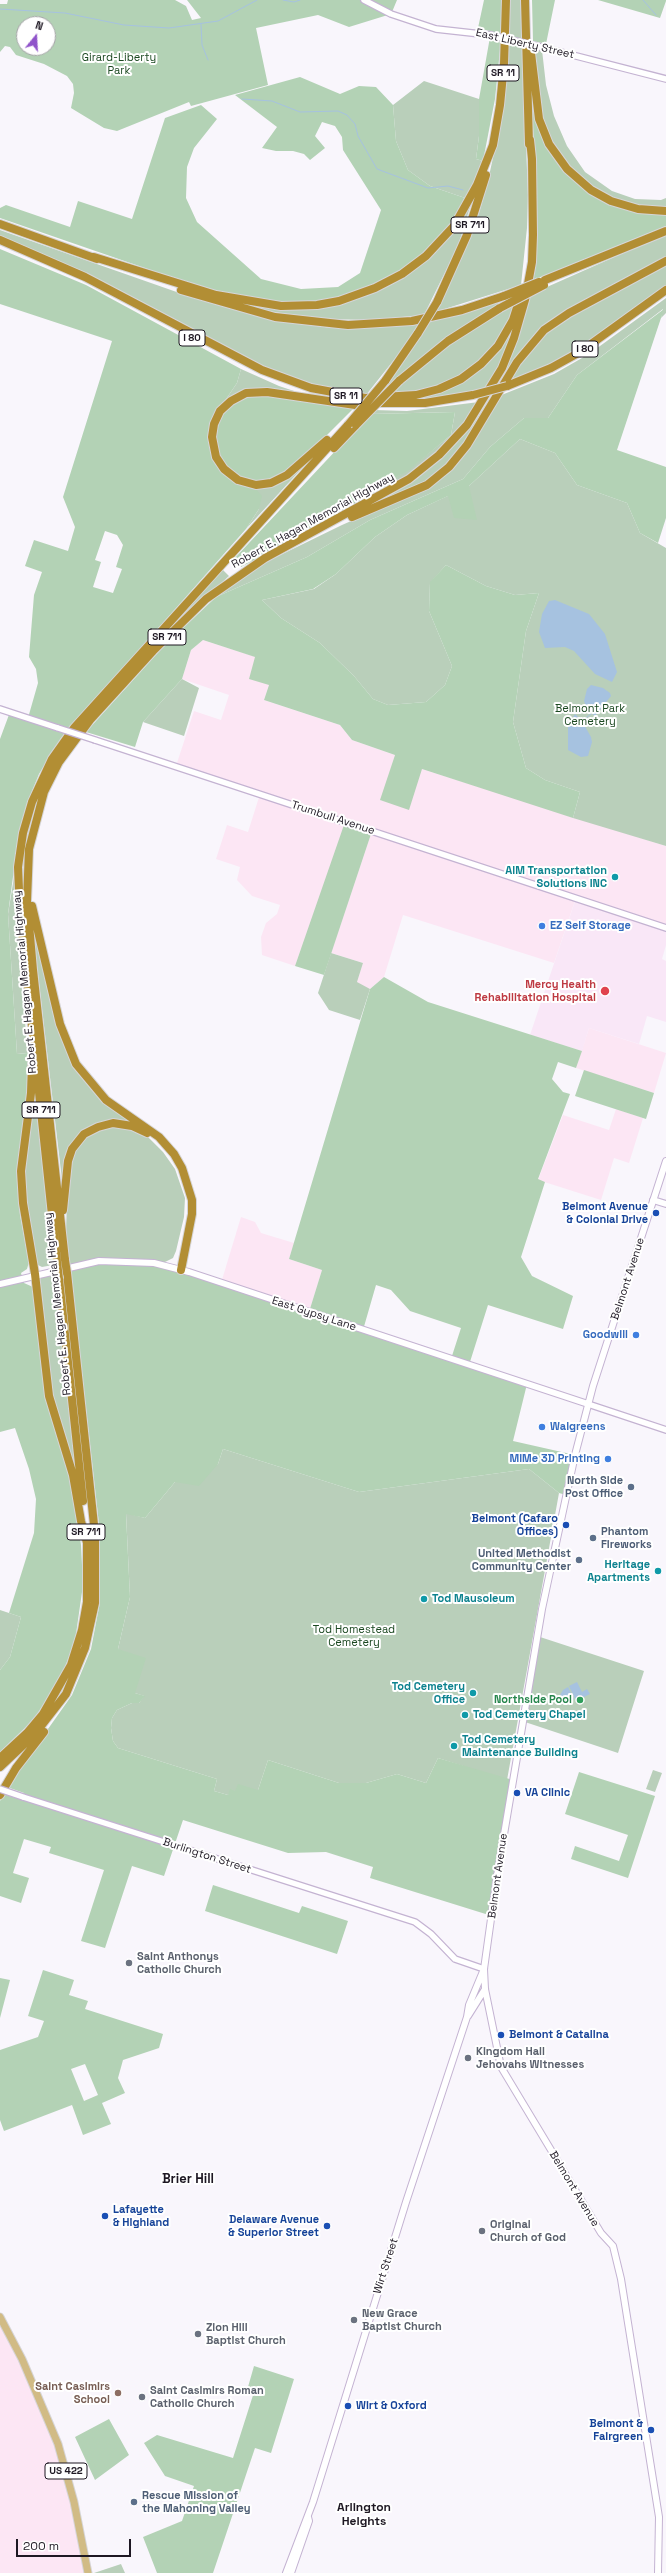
<!DOCTYPE html>
<style>
body{margin:0}
#map{position:relative;width:666px;height:2573px;overflow:hidden;background:#f9f6fc;font-family:"Space Grotesk",sans-serif}
canvas{display:block}
.north{position:absolute;left:16px;top:16px;width:40px;height:40px;box-sizing:border-box;background:#fff;border:1px solid #a5a3a7;border-radius:50%;rotate:18deg;font-size:11px;font-weight:700;line-height:16px;text-align:center;color:#1e1823}
.north::after{content:'';display:block;margin:auto;width:14px;height:18px;background:#8f53ca;clip-path:polygon(50% 0,100% 100%,50% 72%,0 100%)}
.scale{position:absolute;left:16px;top:2539px;width:115px;height:18px;box-sizing:border-box;border:2px solid #1e1823;border-top:0;padding-left:5px;font-size:12px;line-height:14px;white-space:nowrap;color:#1e1823;-webkit-text-stroke:3px #fff;paint-order:stroke}
</style>
<div id="map">
<canvas width="666" height="2573"></canvas>
<div class="north">N</div>
<div class="scale">200 m</div>
</div>
<script>
const g = document.querySelector('canvas').getContext('2d');
g.lineJoin = 'round';
function paint(path, color) { g.fillStyle = color; g.fill(path, 'evenodd'); }
const poly = rows => new Path2D(rows.map(r => 'M' + r).join(''));
function stroke(path, color, width, dash) { g.strokeStyle = color; g.lineWidth = width; g.lineCap = dash ? 'butt' : 'round'; g.setLineDash(dash || []); g.stroke(path); }
function write(font, color, halo, rows, align = 'center') {
  g.font = font + ' "Space Grotesk",sans-serif'; g.lineWidth = 4; g.setLineDash([]); g.textBaseline = 'middle'; g.strokeStyle = halo; g.fillStyle = color; for (const [text, x, y, turn = 0] of rows) {
    g.save(); g.translate(x, y); g.rotate((+turn || 0) * Math.PI / 180); g.textAlign = isNaN(turn) ? turn : align; if (halo) g.strokeText(text, 0, 0); g.fillText(text, 0, 0); g.restore();
  }
}
paint(poly([
 [203,640,256,657,269,685,264,700,340,725,352,740,395,755,381,801,422,769,666,846,666,928,576,898,554,963,403,915,384,977,370,989,363,987,357,982,363,963,331,953,372,831,301,949,295,966,262,955,261,937,266,923,277,914,280,905,252,896,237,880,240,867,216,859,227,825,248,832,260,794,175,769,194,711,221,720,229,695,182,679,191,650],
 [589,1028,666,1053,654,1093,576,1068],
 [616,1109,643,1118,629,1163,614,1158,601,1200,538,1180,563,1115,609,1130],
 [241,1217,255,1222,261,1233,294,1243,289,1259,322,1270,309,1312,221,1283],
 [0,2317,58,2444,88,2573,0,2573]
]), '#fce6f4');
paint(poly([
 [576,898,666,928,666,945,662,959,666,961,666,1022,647,1016,639,1044,589,1028,582,1051,530,1035]
]), '#f9e7f7');
paint(poly([
 [508,0,522,0,522,39,507,35],
 [508,42,522,45,528,195,527,228,521,285,435,312,456,270,479,213,487,185,498,135],
 [534,48,542,50,546,85,554,116,567,146,585,172,612,191,635,199,661,200,666,198,666,209,639,207,600,193,566,164,544,128,536,94],
 [424,81,479,99,479,136,476,159,483,161,468,199,430,186,408,170,396,141,393,105],
 [472,201,458,246,424,315,369,320,321,319,267,311,238,302,320,307],
 [0,230,188,296,279,321,332,328,419,324,401,351,366,395,348,393,302,382,258,365,97,279,0,236],
 [666,234,666,259,562,314,502,383,498,384,515,348,529,295],
 [666,265,666,285,603,332,551,364,509,381,535,343,564,318],
 [666,298,666,313,661,318,663,309,577,375,548,418,524,418,490,447,463,479,370,520,307,557,216,597,264,563,342,525,433,485,450,472,463,456,499,396,554,374,589,354],
 [497,301,499,306,377,395,430,321],
 [517,301,501,338,469,371,428,390,388,395,457,338],
 [514,325,502,359,488,387,455,395,410,400,473,373],
 [241,369,279,386,306,395,220,408,237,383],
 [492,398,466,443,436,476,386,501,384,499,418,478,451,449,472,426,489,399],
 [479,402,454,435,419,468,381,493,386,483,409,469,451,435,455,412,370,414,374,410,407,411],
 [520,439,555,453,577,485,627,503,640,533,666,548,666,846,573,818,580,792,545,780,526,768,513,722,526,631,539,593,515,595,486,586,446,565,430,583,429,611,452,666,445,685,426,702,388,705,373,699,354,676,320,643,281,618,262,600,314,589,336,574,375,537,407,515,469,486],
 [303,466,304,466,246,529,259,509,255,488],
 [223,570,229,576,160,639,182,613],
 [182,679,199,688,184,736,143,722],
 [14,877,20,970,28,1053,17,1054,8,914],
 [32,923,57,1022,81,1074,137,1124,90,1128,64,1166,62,1180],
 [331,953,363,963,357,982,370,989,360,1020,329,1010,318,993],
 [33,1093,35,1093,77,1479,55,1410,38,1283,42,1276,54,1274,53,1265,42,1267,36,1264,28,1217,24,1161],
 [114,1126,140,1132,148,1137,163,1152,175,1169,185,1198,184,1217,176,1251,173,1258,165,1262,70,1266,66,1231,68,1171,76,1148,89,1134],
 [223,1449,359,1492,529,1469,559,1493,507,1780,438,1758,426,1783,397,1774,366,1783,339,1783,268,1760,258,1790,235,1791,228,1795,214,1791,217,1779,118,1748,113,1741,111,1728,112,1718,117,1710,132,1703,139,1703,144,1696,135,1693,118,1649,130,1597,126,1513,145,1518,175,1482,218,1464],
 [0,1610,21,1617,10,1657,0,1670],
 [537,1636,644,1671,618,1753,522,1721],
 [653,1770,662,1773,655,1792,646,1789],
 [121,2564,125,2573,94,2573]
]), '#b9cfba');
paint(poly([
 [8,0,175,0,186,6,192,20,201,18,187,0,364,0,391,14,349,27,318,15,256,28,268,85,191,106,189,102,117,131,104,128,71,108,74,93,73,84,67,76,44,64,16,55,10,47,5,46,0,52,0,4,7,4],
 [24,24,48,24,48,48,24,48],
 [371,0,397,0,392,12],
 [484,0,501,0,501,34,478,28],
 [532,0,555,0,546,44,533,41],
 [598,0,666,0,666,1,660,18],
 [490,37,501,40,495,99,483,161,476,159,479,136,479,99],
 [300,77,340,94,359,86,376,87,393,105,396,141,408,170,430,186,468,199,454,221,422,255,394,275,358,293,313,303,256,301,194,285,0,218,0,208,6,205,70,227,78,201,132,219,165,118,201,105,217,119,194,148,187,167,186,198,197,222,261,279,301,289,338,287,360,273,381,210,343,150,342,137,335,126,322,122,315,136,325,148,310,160,304,154,293,151,276,151,262,148,277,127,235,95],
 [532,102,547,146,599,198,666,213,666,226,533,280,537,225],
 [0,249,86,285,241,369,237,383,220,408,213,456,255,488,262,496,259,509,246,529,61,738,39,774,28,801,19,832,8,914,17,1054,28,1053,29,1061,28,1095,18,1183,20,1215,29,1262,27,1269,21,1273,24,1283,33,1287,42,1365,73,1489,81,1545,83,1585,75,1641,60,1680,33,1720,0,1752,0,1670,10,1657,21,1617,9,1613,34,1533,36,1499,29,1469,15,1428,0,1432,0,739,10,712,28,718,38,683,36,669,29,657,34,595,42,572,25,566,34,540,68,551,75,527,63,497,112,341,0,304],
 [105,531,117,535,123,545,116,567,122,569,113,593,93,587,101,562,95,560],
 [664,309,617,450,666,467,666,518,658,543,640,533,627,503,577,485,555,453,520,439,469,486,477,520,454,518,448,496,407,515,375,537,336,574,313,589,262,600,281,618,320,643,354,676,373,699,388,705,426,702,445,685,452,666,429,611,430,582,446,565,486,586,515,595,539,593,526,631,513,722,526,768,545,780,580,792,573,818,422,769,409,810,380,800,395,755,352,740,340,725,264,700,269,685,249,679,255,657,203,640,191,650,182,679,143,722,135,747,86,732,164,646,216,597,307,557,370,520,463,479,490,447,524,418,548,418,577,375],
 [254,394,354,408,300,462,274,479,257,482,240,478,227,469,217,453,215,432,222,413,231,403],
 [455,412,451,435,409,470,386,483,381,493,241,567,233,560,370,414],
 [345,822,372,831,324,975,295,966],
 [384,977,428,1002,582,1051,576,1068,558,1062,552,1079,563,1092,570,1094,538,1179,545,1182,521,1257,532,1276,573,1296,563,1329,488,1305,469,1365,527,1384,513,1441,575,1455,566,1495,559,1493,529,1469,359,1492,223,1449,218,1464,199,1486,175,1482,145,1518,126,1514,130,1597,118,1649,146,1658,135,1693,145,1696,139,1703,132,1703,117,1710,112,1718,111,1728,113,1741,118,1748,217,1779,214,1791,228,1795,230,1789,235,1791,238,1784,258,1790,268,1760,339,1783,366,1783,397,1774,426,1783,438,1758,513,1780,492,1916,370,1878,373,1867,326,1852,288,1853,183,1820,164,1876,132,1866,105,1948,81,1941,104,1870,49,1853,51,1847,24,1839,13,1873,29,1878,21,1903,0,1896,0,1801,4,1794,22,1800,24,1793,7,1787,72,1695,91,1649,100,1602,100,1533,70,1266,99,1261,154,1263,309,1312,322,1270,289,1259,370,989],
 [376,1285,391,1290,410,1311,461,1328,451,1359,363,1330],
 [584,1070,654,1093,646,1119,575,1096],
 [579,1772,655,1796,628,1878,571,1859,575,1846,619,1861,628,1835,565,1814],
 [213,1885,299,1913,302,1906,348,1921,337,1954,205,1911],
 [43,1970,74,1980,69,1995,88,2001,85,2009,163,2034,159,2048,123,2060,118,2078,125,2093,102,2103,111,2124,83,2135,72,2105,4,2131,0,2120,0,2050,38,2037,44,2021,28,2016],
 [85,2064,98,2095,84,2101,71,2069],
 [0,1978,10,1980,0,2018],
 [254,2366,294,2379,271,2453,255,2448,213,2573,157,2573,143,2537,182,2521,194,2486,165,2476,144,2443,157,2435,233,2458,255,2389,248,2387],
 [109,2419,129,2455,95,2480,75,2437]
]), '#b3d2b5');
paint(poly([
 [555,600,589,614,605,634,617,672,612,682,595,674,574,651,565,647,545,648,539,632,542,614,549,601],
 [591,685,603,688,610,693,611,696,595,716,588,711,584,701,587,689],
 [575,714,582,721,591,737,592,742,588,756,581,757,568,750,568,726],
 [577,1682,582,1692,587,1689,590,1694,576,1701,569,1686],
 [568,1687,574,1699,570,1703,567,1702,560,1695,563,1690]
]), '#a6c2e0');
stroke(poly([
 [283,0,294,2,300,0],
 [643,0,656,15],
 [0,9,65,13,124,25,169,28,218,21,257,0],
 [201,24,202,45,208,60],
 [242,99,272,101,300,112,338,111,347,115,355,124,358,136,377,169,428,188,448,186,463,190],
 [582,721,591,714]
]), '#a6c2e0', 1);
const tertiary = poly([
 [364,0,391,14,436,29,490,35],
 [549,49,666,79],
 [0,709,58,728],
 [95,740,666,928],
 [653,1200,666,1204],
 [588,1404,666,1430],
 [23,1797,415,1922,431,1934,455,1959,484,1969]
]);
const secondary = poly([
 [0,1284,99,1261,154,1263,189,1272,588,1404],
 [468,2016,485,1989],
 [286,2573,313,2502,406,2202,467,2017,469,2005,484,1969],
 [291,2573,309,2521,308,2517],
 [658,2573,659,2517,621,2279,613,2246,601,2233,501,2067,485,1989,484,1969,497,1876,542,1609,575,1455,593,1386,666,1161]
]);
const primary = poly([
 [0,2317,22,2359,58,2444,74,2502,88,2573]
]);
const motorway = poly([
 [525,0,529,144],
 [531,53,539,119,549,144,567,169,591,190,611,201,638,209,666,211],
 [0,224,97,259],
 [0,240,85,277,262,370,311,388,365,398,416,395,439,389,461,379,481,364,498,346,513,320,521,295],
 [94,257,216,295,281,306,317,305,339,301,375,288,402,274,426,256,454,226,477,185,493,145,500,105,504,64,506,0],
 [545,280,666,231],
 [181,290,275,317,348,325,412,321,462,310,504,296],
 [437,302,467,235,486,175],
 [385,381,418,333],
 [399,381,448,341,500,308],
 [507,386,551,368,580,352,666,290],
 [373,403,425,403,473,395],
 [327,440,287,475,271,483,256,485,238,480,224,469,216,457,212,437,214,424,220,411,231,401,246,393,267,392,369,407],
 [334,448,356,425],
 [352,517,427,485,449,467,467,445,517,362,544,330,569,313,666,261],
 [32,906,60,1024,76,1064,106,1100,159,1137,174,1154,182,1168,192,1200,192,1214,181,1270],
 [32,1064,31,1093,21,1171,23,1203,35,1274,49,1396,73,1475,81,1521,87,1543],
 [63,1210,68,1161,72,1149,84,1134,98,1127,113,1123,132,1126,147,1133],
 [65,1260,33,970,27,901,29,849,44,792,59,762,90,720,153,651,206,599,265,558,409,479,439,455,467,425,502,368,514,338,525,300,532,262,533,235,532,159,530,140],
 [57,1262,20,913,18,867,23,833,32,802,52,759,74,728,348,425],
 [59,1279,83,1501],
 [0,1758,27,1733,43,1714,71,1665,82,1630,87,1602,87,1538],
 [0,1767,34,1735,66,1694,85,1648,95,1603,95,1534,67,1273],
 [0,1795,16,1768,44,1732]
]);
stroke(tertiary, '#c4b3d2', 8);
stroke(secondary, '#c4b3d2', 8);
stroke(primary, '#d6d5d7', 9);
stroke(motorway, '#d6d5d7', 10);
stroke(tertiary, '#fff', 5.5);
stroke(secondary, '#fff', 6);
stroke(primary, '#d1bb85', 7);
stroke(motorway, '#b28e34', 8);
const tertiaryBridge = poly([
 [490,35,549,49],
 [58,728,95,740],
 [0,1789,23,1797]
]);
const motorwayBridge = poly([
 [504,296,539,282],
 [500,308,544,285],
 [418,333,437,302],
 [473,395,507,386],
 [348,425,385,381],
 [356,425,399,381],
 [65,1260,67,1273],
 [57,1262,59,1279]
]);
stroke(tertiaryBridge, '#c4b3d2', 8, []);
stroke(motorwayBridge, '#d6d5d7', 10, []);
stroke(tertiaryBridge, '#fff', 5.5);
stroke(motorwayBridge, '#b28e34', 8);
for (const [x, y, r, color] of [
 [615,877,4,"#0f9aa8"],
 [542,926,4,"#3f7fe0"],
 [605,991,5,"#e0444e"],
 [656,1213,4,"#1a4fb4"],
 [636,1335,4,"#3f7fe0"],
 [542,1427,4,"#3f7fe0"],
 [608,1459,4,"#3f7fe0"],
 [631,1487,4,"#5c6f8a"],
 [566,1525,4,"#1a4fb4"],
 [593,1538,4,"#5c6f8a"],
 [579,1560,4,"#5c6f8a"],
 [658,1571,4,"#0f9aa8"],
 [424,1599,4,"#0f9aa8"],
 [473,1693,4,"#0f9aa8"],
 [580,1700,4,"#2e9e5b"],
 [465,1715,4,"#0f9aa8"],
 [454,1746,4,"#0f9aa8"],
 [517,1793,4,"#1a4fb4"],
 [129,1963,4,"#6b7280"],
 [501,2035,4,"#1a4fb4"],
 [468,2058,4,"#6b7280"],
 [105,2216,4,"#1a4fb4"],
 [327,2226,4,"#1a4fb4"],
 [482,2231,4,"#6b7280"],
 [354,2320,4,"#6b7280"],
 [198,2334,4,"#6b7280"],
 [118,2393,4,"#8d6e63"],
 [142,2397,4,"#6b7280"],
 [348,2406,4,"#1a4fb4"],
 [651,2430,4,"#1a4fb4"],
 [134,2502,4,"#5c6f8a"]
]) { const dot = new Path2D(); dot.arc(x, y, r, 0, 2 * Math.PI); g.fillStyle = color; g.fill(dot); stroke(dot, '#fff', 1.5); }
for (const [x, y, w] of [
 [503,73,32],
 [470,225,38],
 [192,338,26],
 [585,349,26],
 [346,396,32],
 [167,637,38],
 [41,1110,38],
 [86,1532,38],
 [66,2471,42]
]) { const box = new Path2D(); box.roundRect(x - w / 2, y - 8, w, 16, 3); g.fillStyle = '#fff'; g.fill(box); stroke(box, '#1e1823', 1); }
write('bold 10px', '#1e1823', null, [
 ["SR 11",503,73],
 ["SR 711",470,225],
 ["I 80",192,338],
 ["I 80",585,349],
 ["SR 11",346,396],
 ["SR 711",167,637],
 ["SR 711",41,1110],
 ["SR 711",86,1532],
 ["US 422",66,2471]
]);
write('11px', '#1e1823', '#fff', [
 ["East Liberty Street",525,44,13],
 ["Robert E. Hagan Memorial Highway",313,521,-29],
 ["Trumbull Avenue",333,818,18],
 ["Robert E. Hagan Memorial Highway",25,982,-95],
 ["Belmont Avenue",628,1279,-72],
 ["Robert E. Hagan Memorial Highway",58,1304,-96],
 ["East Gypsy Lane",314,1314,18],
 ["Burlington Street",207,1856,18],
 ["Belmont Avenue",498,1876,-82],
 ["Belmont Avenue",574,2189,59],
 ["Wirt Street",386,2266,-72]
]);
write('11px', '#1b4821', '#fff', [
 ["Girard-Liberty",119,58],
 ["Park",119,71],
 ["Belmont Park",590,709],
 ["Cemetery",590,722],
 ["Tod Homestead",354,1630],
 ["Cemetery",354,1643]
]);
write('bold 11px', '#0d838f', '#fff', [
 ["AIM Transportation",607,871],
 ["Solutions INC",607,884],
 ["Heritage",650,1565],
 ["Apartments",650,1578],
 ["Tod Mausoleum",432,1599,"left"],
 ["Tod Cemetery",465,1687],
 ["Office",465,1700],
 ["Tod Cemetery Chapel",473,1715,"left"],
 ["Tod Cemetery",462,1740,"left"],
 ["Maintenance Building",462,1753,"left"]
], 'right');
write('bold 11px', '#366cbe', '#fff', [
 ["EZ Self Storage",550,926],
 ["Goodwill",628,1335,"right"],
 ["Walgreens",550,1427],
 ["MiMe 3D Printing",600,1459,"right"]
], 'left');
write('bold 11px', '#be3a42', '#fff', [
 ["Mercy Health",596,985],
 ["Rehabilitation Hospital",596,998]
], 'right');
write('bold 11px', '#164399', '#fff', [
 ["Belmont Avenue",648,1207],
 ["& Colonial Drive",648,1220],
 ["Belmont (Cafaro",558,1519],
 ["Offices)",558,1532],
 ["VA Clinic",525,1793,"left"],
 ["Belmont & Catalina",509,2035,"left"],
 ["Lafayette",113,2210,"left"],
 ["& Highland",113,2223,"left"],
 ["Delaware Avenue",319,2220],
 ["& Superior Street",319,2233],
 ["Wirt & Oxford",356,2406,"left"],
 ["Belmont &",643,2424],
 ["Fairgreen",643,2437]
], 'right');
write('bold 11px', '#4e5e75', '#fff', [
 ["North Side",623,1481],
 ["Post Office",623,1494],
 ["Phantom",601,1532,"left"],
 ["Fireworks",601,1545,"left"],
 ["United Methodist",571,1554],
 ["Community Center",571,1567],
 ["Rescue Mission of",142,2496,"left"],
 ["the Mahoning Valley",142,2509,"left"]
], 'right');
write('bold 11px', '#27864d', '#fff', [
 ["Northside Pool",572,1700]
], 'right');
write('bold 11px', '#5b616d', '#fff', [
 ["Saint Anthonys",137,1957],
 ["Catholic Church",137,1970],
 ["Kingdom Hall",476,2052],
 ["Jehovahs Witnesses",476,2065],
 ["Original",490,2225],
 ["Church of God",490,2238],
 ["New Grace",362,2314],
 ["Baptist Church",362,2327],
 ["Zion Hill",206,2328],
 ["Baptist Church",206,2341],
 ["Saint Casimirs Roman",150,2391],
 ["Catholic Church",150,2404]
], 'left');
write('bold 11px', '#785e54', '#fff', [
 ["Saint Casimirs",110,2387],
 ["School",110,2400]
], 'right');
write('bold 12px', '#1e1823', '#fff', [
 ["Arlington",364,2508],
 ["Heights",364,2522]
]);
write('bold 13px', '#1e1823', '#fff', [
 ["Brier Hill",188,2179]
]);
</script>
